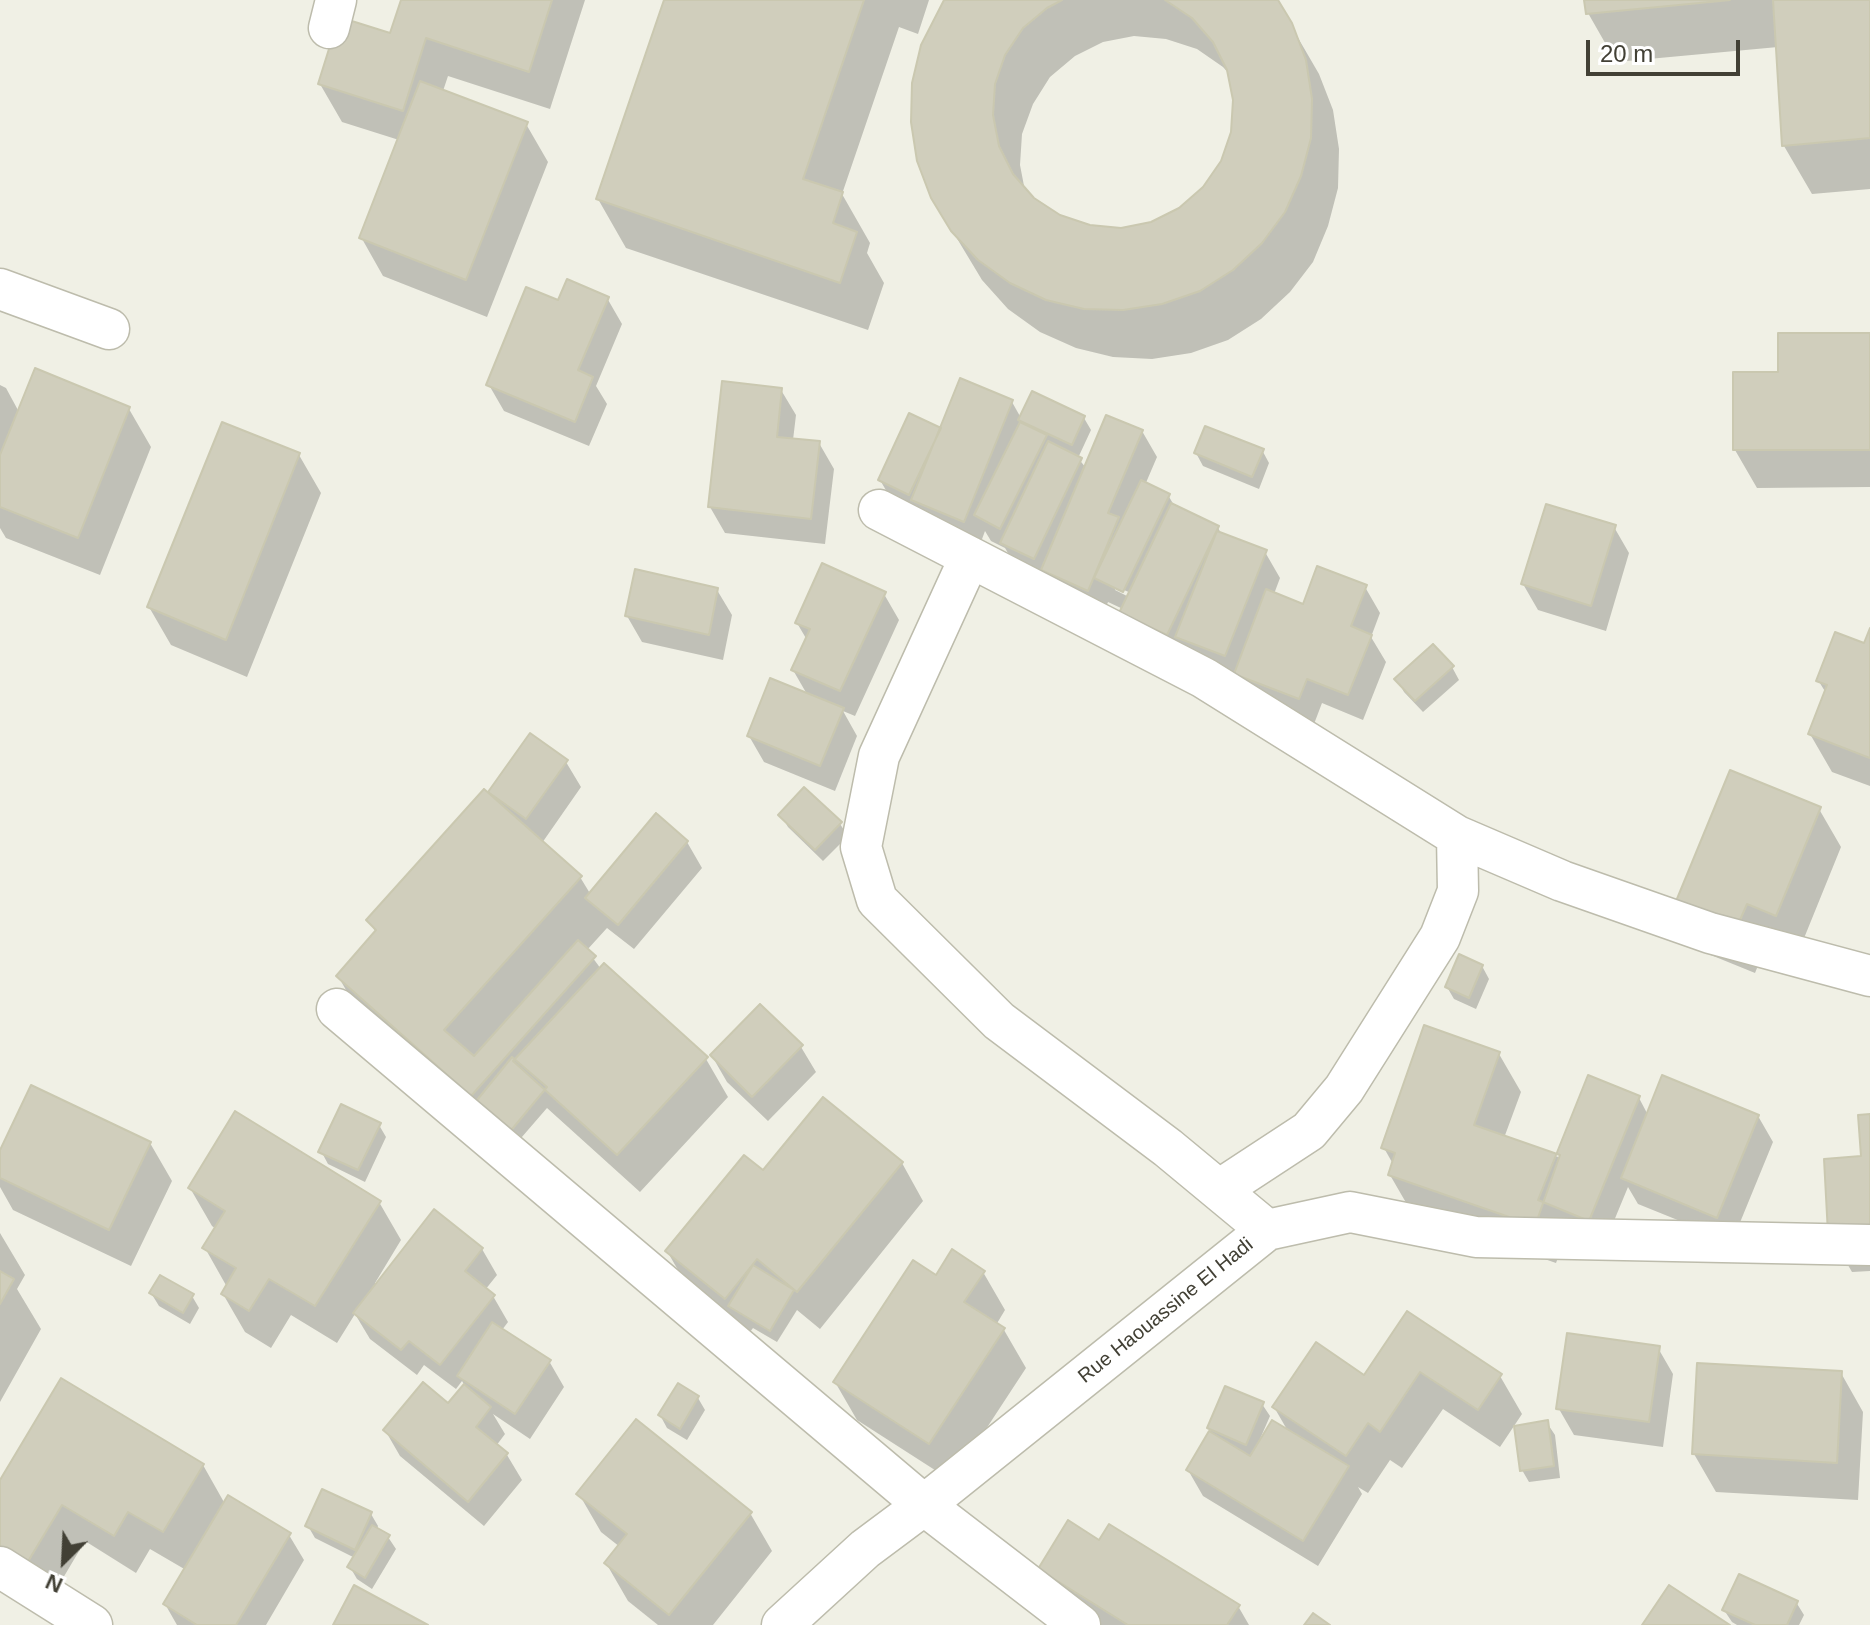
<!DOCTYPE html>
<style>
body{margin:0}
#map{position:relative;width:1870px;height:1625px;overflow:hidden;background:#f0f0e5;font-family:Arial,sans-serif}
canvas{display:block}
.north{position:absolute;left:24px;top:1521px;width:80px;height:80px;-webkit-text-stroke:6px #fff;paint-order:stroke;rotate:204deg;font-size:22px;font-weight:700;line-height:32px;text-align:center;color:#424035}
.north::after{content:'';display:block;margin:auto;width:28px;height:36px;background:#424035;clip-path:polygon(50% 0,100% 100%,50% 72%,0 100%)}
.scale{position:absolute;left:1586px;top:40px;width:154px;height:36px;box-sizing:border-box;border:4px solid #424035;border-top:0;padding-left:10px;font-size:24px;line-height:28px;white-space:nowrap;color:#424035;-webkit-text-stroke:6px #fff;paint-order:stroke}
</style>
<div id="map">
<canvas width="1870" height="1625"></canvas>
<div class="north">N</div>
<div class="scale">20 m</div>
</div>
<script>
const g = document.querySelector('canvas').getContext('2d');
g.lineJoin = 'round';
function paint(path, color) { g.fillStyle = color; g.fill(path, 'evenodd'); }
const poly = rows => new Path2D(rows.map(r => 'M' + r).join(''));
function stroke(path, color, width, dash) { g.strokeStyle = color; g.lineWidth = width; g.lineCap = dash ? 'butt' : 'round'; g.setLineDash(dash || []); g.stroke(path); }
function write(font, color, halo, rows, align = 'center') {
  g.font = font + ' Arial,sans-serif'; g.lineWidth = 8; g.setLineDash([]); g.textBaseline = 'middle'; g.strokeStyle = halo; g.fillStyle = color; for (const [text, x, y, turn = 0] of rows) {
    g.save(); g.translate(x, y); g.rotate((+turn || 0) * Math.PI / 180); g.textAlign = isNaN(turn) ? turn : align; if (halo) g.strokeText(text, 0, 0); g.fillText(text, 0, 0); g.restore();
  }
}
paint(poly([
 [403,0,585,0,550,109,448,76,443,91,526,124,548,162,487,317,383,276,361,237,399,140,342,122,320,84,392,35],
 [666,0,929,0,918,34,899,27,842,194,870,243,867,253,884,283,868,330,626,248,598,199],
 [947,0,1276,0,1319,74,1333,110,1339,149,1338,188,1328,226,1313,262,1290,292,1261,319,1228,340,1191,353,1152,359,1113,357,1076,348,1040,332,1008,309,982,280,932,197],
 [1134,36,1166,39,1197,49,1223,67,1230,75,1235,100,1233,132,1223,162,1205,188,1181,210,1152,224,1121,230,1089,227,1059,217,1032,199,1025,191,1020,165,1022,134,1033,104,1050,77,1075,56,1103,42],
 [1586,0,1870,0,1870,189,1812,194,1784,146,1778,47,1616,62,1588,13],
 [607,298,622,324,596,386,607,404,589,446,504,411,489,385,559,303],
 [1870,335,1870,487,1757,488,1735,450,1780,374],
 [0,385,6,388,19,412,129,409,151,447,100,575,6,538,0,528],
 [781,390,796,415,793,440,819,443,834,469,825,544,725,533,710,507],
 [1012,402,1021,418,1084,418,1091,430,1078,458,1086,468,1142,431,1157,457,1145,485,1168,495,1175,507,1218,528,1222,535,1265,552,1280,578,1274,594,1304,606,1365,587,1380,613,1371,637,1386,662,1363,720,1322,703,1314,724,1182,660,1123,609,1108,602,1103,615,1017,568,1005,548,991,541,985,531,978,550,999,595,959,575,917,506,887,492,880,480,941,431],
 [1115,586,1133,594,1131,598,1115,590],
 [1262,450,1269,463,1259,489,1203,466,1196,453],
 [299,455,321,493,247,677,171,645,149,607],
 [1614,527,1629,553,1606,631,1538,610,1523,584],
 [717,590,732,615,723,660,642,642,627,616],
 [884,594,899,620,855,716,843,711,857,736,835,791,764,762,749,736,808,696,793,670,807,640,797,623],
 [1870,634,1870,786,1832,772,1810,734,1826,693,1818,680,1865,646],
 [1452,667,1459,680,1423,712,1404,692,1397,679],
 [566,762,581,787,542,843,580,877,591,895,687,842,702,868,634,949,607,928,587,950,601,969,706,1059,728,1097,640,1192,547,1108,515,1145,366,1025,338,976,376,933,369,921,496,801,490,792],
 [804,790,840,824,848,836,823,861,788,827,781,815],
 [1819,809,1841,847,1798,953,1768,941,1755,973,1696,949],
 [1482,966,1489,979,1476,1009,1454,999,1447,987],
 [801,1047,816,1072,768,1121,727,1082,712,1056],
 [1499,1054,1521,1092,1504,1138,1561,1158,1639,1098,1648,1115,1758,1116,1773,1142,1732,1242,1638,1204,1628,1187,1604,1245,1568,1231,1556,1263,1412,1213,1390,1175,1393,1164,1384,1148],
 [1870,1116,1870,1271,1852,1272,1830,1234,1863,1158],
 [379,1125,386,1137,365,1182,328,1164,321,1151],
 [150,1143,172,1181,131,1266,13,1210,0,1187,0,1154],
 [902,1163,923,1201,820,1329,797,1310,777,1342,753,1328,747,1336,689,1289,667,1251,764,1173],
 [190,1188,379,1202,401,1240,375,1283,377,1285,482,1249,497,1275,485,1290,493,1296,508,1322,502,1330,549,1361,564,1387,530,1439,493,1414,505,1434,496,1446,507,1455,522,1480,484,1526,400,1456,385,1430,448,1406,465,1386,462,1381,456,1389,424,1365,417,1375,370,1339,355,1314,337,1343,291,1315,271,1348,245,1332,223,1294,227,1287,205,1248,216,1229,212,1226],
 [0,1233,25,1275,17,1289,41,1329,0,1402],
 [983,1272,1005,1310,996,1325,1004,1330,1026,1368,952,1481,857,1420,835,1382,936,1278],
 [151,1293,192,1296,199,1308,190,1324,159,1306],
 [1408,1314,1500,1376,1522,1414,1500,1447,1443,1409,1402,1468,1390,1460,1368,1493,1358,1487,1362,1494,1318,1566,1203,1496,1188,1470,1211,1432,1209,1428,1262,1404,1270,1416,1260,1439,1289,1433,1274,1407,1364,1378],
 [1658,1348,1673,1374,1663,1447,1574,1435,1559,1409],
 [1841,1373,1863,1412,1858,1500,1716,1492,1694,1454],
 [698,1398,705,1410,687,1440,667,1428,660,1415],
 [1547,1423,1555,1435,1560,1478,1529,1482,1522,1470],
 [203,1465,225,1504,289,1535,304,1560,266,1625,177,1625,165,1604,186,1570,150,1549,136,1573,85,1541,50,1600,0,1569,0,1484],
 [579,1494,750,1513,772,1551,713,1625,658,1625,628,1601,606,1563,620,1547,601,1532],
 [371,1514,378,1526,377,1530,388,1537,396,1549,372,1589,357,1579,350,1567,355,1558,315,1538,308,1526],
 [1100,1542,1238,1606,1249,1625,1091,1625,1040,1569],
 [1796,1602,1804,1615,1799,1625,1737,1625,1732,1622,1724,1610]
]), '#0003');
const building = poly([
 [401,0,552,0,529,72,426,38,403,111,318,84,339,17,390,33,401,0],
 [664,0,864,0,803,179,843,192,833,223,857,232,840,283,596,199,664,0],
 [944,0,1062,0,1047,8,1023,28,1005,55,995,84,993,115,999,146,1013,174,1034,198,1060,215,1090,225,1121,228,1151,222,1179,208,1203,187,1221,161,1231,132,1233,100,1227,70,1213,42,1192,18,1165,0,1278,0,1292,23,1306,60,1312,99,1311,138,1301,176,1285,212,1262,243,1233,270,1200,291,1162,304,1123,310,1084,309,1046,300,1010,283,978,260,951,231,931,198,917,161,911,122,912,83,921,45,944,0],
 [1584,0,1730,0,1586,14,1584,0],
 [1773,0,1870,0,1870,138,1782,146,1773,0],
 [420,81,528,122,466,280,359,238,420,81],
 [567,279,609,297,578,370,593,377,575,422,486,385,526,287,558,300,567,279],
 [1778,333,1870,333,1870,450,1733,450,1733,372,1778,372,1778,333],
 [35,368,130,407,78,538,0,507,0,455,35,368],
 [960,378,1013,400,964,522,911,500,960,378],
 [722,381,782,388,777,437,820,441,811,519,708,507,722,381],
 [1032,391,1085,416,1072,445,1018,420,1032,391],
 [909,413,941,428,909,495,878,480,909,413],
 [1106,415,1143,430,1108,513,1119,517,1088,591,1041,570,1106,415],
 [222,422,300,453,226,640,147,607,222,422],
 [1020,422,1047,435,1000,529,974,515,1020,422],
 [1205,426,1264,449,1252,477,1194,453,1205,426],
 [1048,441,1082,458,1034,559,1000,543,1048,441],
 [1141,480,1170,494,1123,592,1094,578,1141,480],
 [1171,503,1219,526,1167,635,1119,613,1171,503],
 [1546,504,1616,525,1591,606,1521,584,1546,504],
 [1217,531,1267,550,1225,656,1175,637,1217,531],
 [822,563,886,592,840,691,791,670,810,629,795,623,822,563],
 [1317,566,1367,585,1351,626,1372,635,1348,695,1307,679,1299,699,1234,674,1266,589,1303,604,1317,566],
 [635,569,718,588,709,635,625,616,635,569],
 [1870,628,1870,758,1808,734,1827,685,1816,681,1835,632,1864,643,1870,628],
 [1433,644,1454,666,1415,701,1394,679,1433,644],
 [770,678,844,708,820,766,747,736,770,678],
 [530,733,568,760,526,819,488,792,530,733],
 [1730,770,1821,807,1776,916,1747,904,1733,936,1672,911,1730,770],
 [804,787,842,822,815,850,778,815,804,787],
 [484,789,582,876,444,1030,474,1056,578,940,596,956,471,1096,336,976,376,930,366,920,484,789],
 [656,813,688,841,618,925,585,898,656,813],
 [1459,954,1483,965,1469,998,1445,987,1459,954],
 [604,963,708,1057,617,1155,513,1061,604,963],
 [760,1004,803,1045,752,1097,710,1055,760,1004],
 [1424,1025,1500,1052,1474,1125,1560,1155,1535,1226,1388,1175,1395,1153,1381,1148,1424,1025],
 [512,1057,547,1087,508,1134,473,1105,512,1057],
 [1588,1075,1640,1096,1589,1221,1538,1200,1588,1075],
 [1662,1075,1759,1115,1717,1218,1621,1178,1662,1075],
 [31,1085,151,1142,109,1230,0,1178,0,1150,31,1085],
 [823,1097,903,1162,797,1292,757,1259,725,1299,665,1251,744,1155,763,1170,823,1097],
 [341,1104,381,1123,358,1170,318,1152,341,1104],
 [235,1111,381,1201,315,1306,269,1279,249,1311,221,1294,236,1268,202,1248,225,1211,188,1188,235,1111],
 [1870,1114,1870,1232,1828,1234,1824,1159,1861,1156,1858,1115,1870,1114],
 [434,1209,483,1248,465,1271,495,1295,440,1365,409,1341,401,1350,353,1313,434,1209],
 [952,1249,985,1271,964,1302,1005,1328,929,1444,833,1382,913,1260,936,1275,952,1249],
 [753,1265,794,1290,770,1331,728,1306,753,1265],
 [0,1271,14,1279,0,1304,0,1271],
 [160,1275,194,1294,183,1313,149,1293,160,1275],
 [1407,1311,1502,1374,1478,1410,1420,1372,1380,1432,1368,1423,1346,1456,1272,1407,1316,1342,1364,1375,1407,1311],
 [492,1322,551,1360,515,1414,457,1376,492,1322],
 [1567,1333,1660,1346,1649,1422,1556,1409,1567,1333],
 [1697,1363,1842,1371,1837,1463,1692,1454,1697,1363],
 [61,1378,204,1464,163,1532,128,1512,114,1536,62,1505,27,1563,0,1546,0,1480,61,1378],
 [423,1382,448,1403,464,1384,491,1407,476,1427,508,1453,468,1502,383,1430,423,1382],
 [678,1383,699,1396,680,1429,658,1415,678,1383],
 [1225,1386,1264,1402,1246,1445,1207,1428,1225,1386],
 [636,1419,752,1512,669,1615,604,1563,627,1534,576,1494,636,1419],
 [1272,1420,1349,1466,1303,1541,1186,1470,1209,1431,1250,1456,1272,1420],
 [1548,1420,1554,1466,1520,1471,1514,1426,1548,1420],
 [322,1489,372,1512,355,1550,305,1526,322,1489],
 [228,1495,291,1533,236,1625,197,1625,163,1604,228,1495],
 [1068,1520,1099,1540,1109,1524,1240,1605,1227,1625,1128,1625,1038,1569,1068,1520],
 [372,1525,390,1535,365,1578,347,1567,372,1525],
 [1739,1574,1798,1601,1787,1625,1755,1625,1722,1610,1739,1574],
 [354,1585,428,1625,333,1625,354,1585],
 [1669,1585,1730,1625,1642,1625,1669,1585],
 [1313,1613,1330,1625,1304,1625,1313,1613]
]);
paint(building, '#d0cebc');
stroke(building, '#cac8b0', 2);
const minor = poly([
 [329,28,336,0],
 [0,289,109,329],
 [879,510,1204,678,1457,836,1562,881,1710,933,1870,976],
 [970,557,879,756,861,847,877,900,999,1021,1168,1148,1267,1230],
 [337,1009,924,1505,1080,1625],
 [1219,1190,1309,1131,1344,1089,1440,937,1458,891,1457,836],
 [0,1567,92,1625],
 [782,1625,865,1549,924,1505,1267,1230,1350,1212,1476,1237,1870,1245]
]);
stroke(minor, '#bdbcac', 43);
stroke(minor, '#fff', 40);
write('20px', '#424035', '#fff', [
 ["Rue Haouassine El Hadi",1166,1311,-39]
]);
</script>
